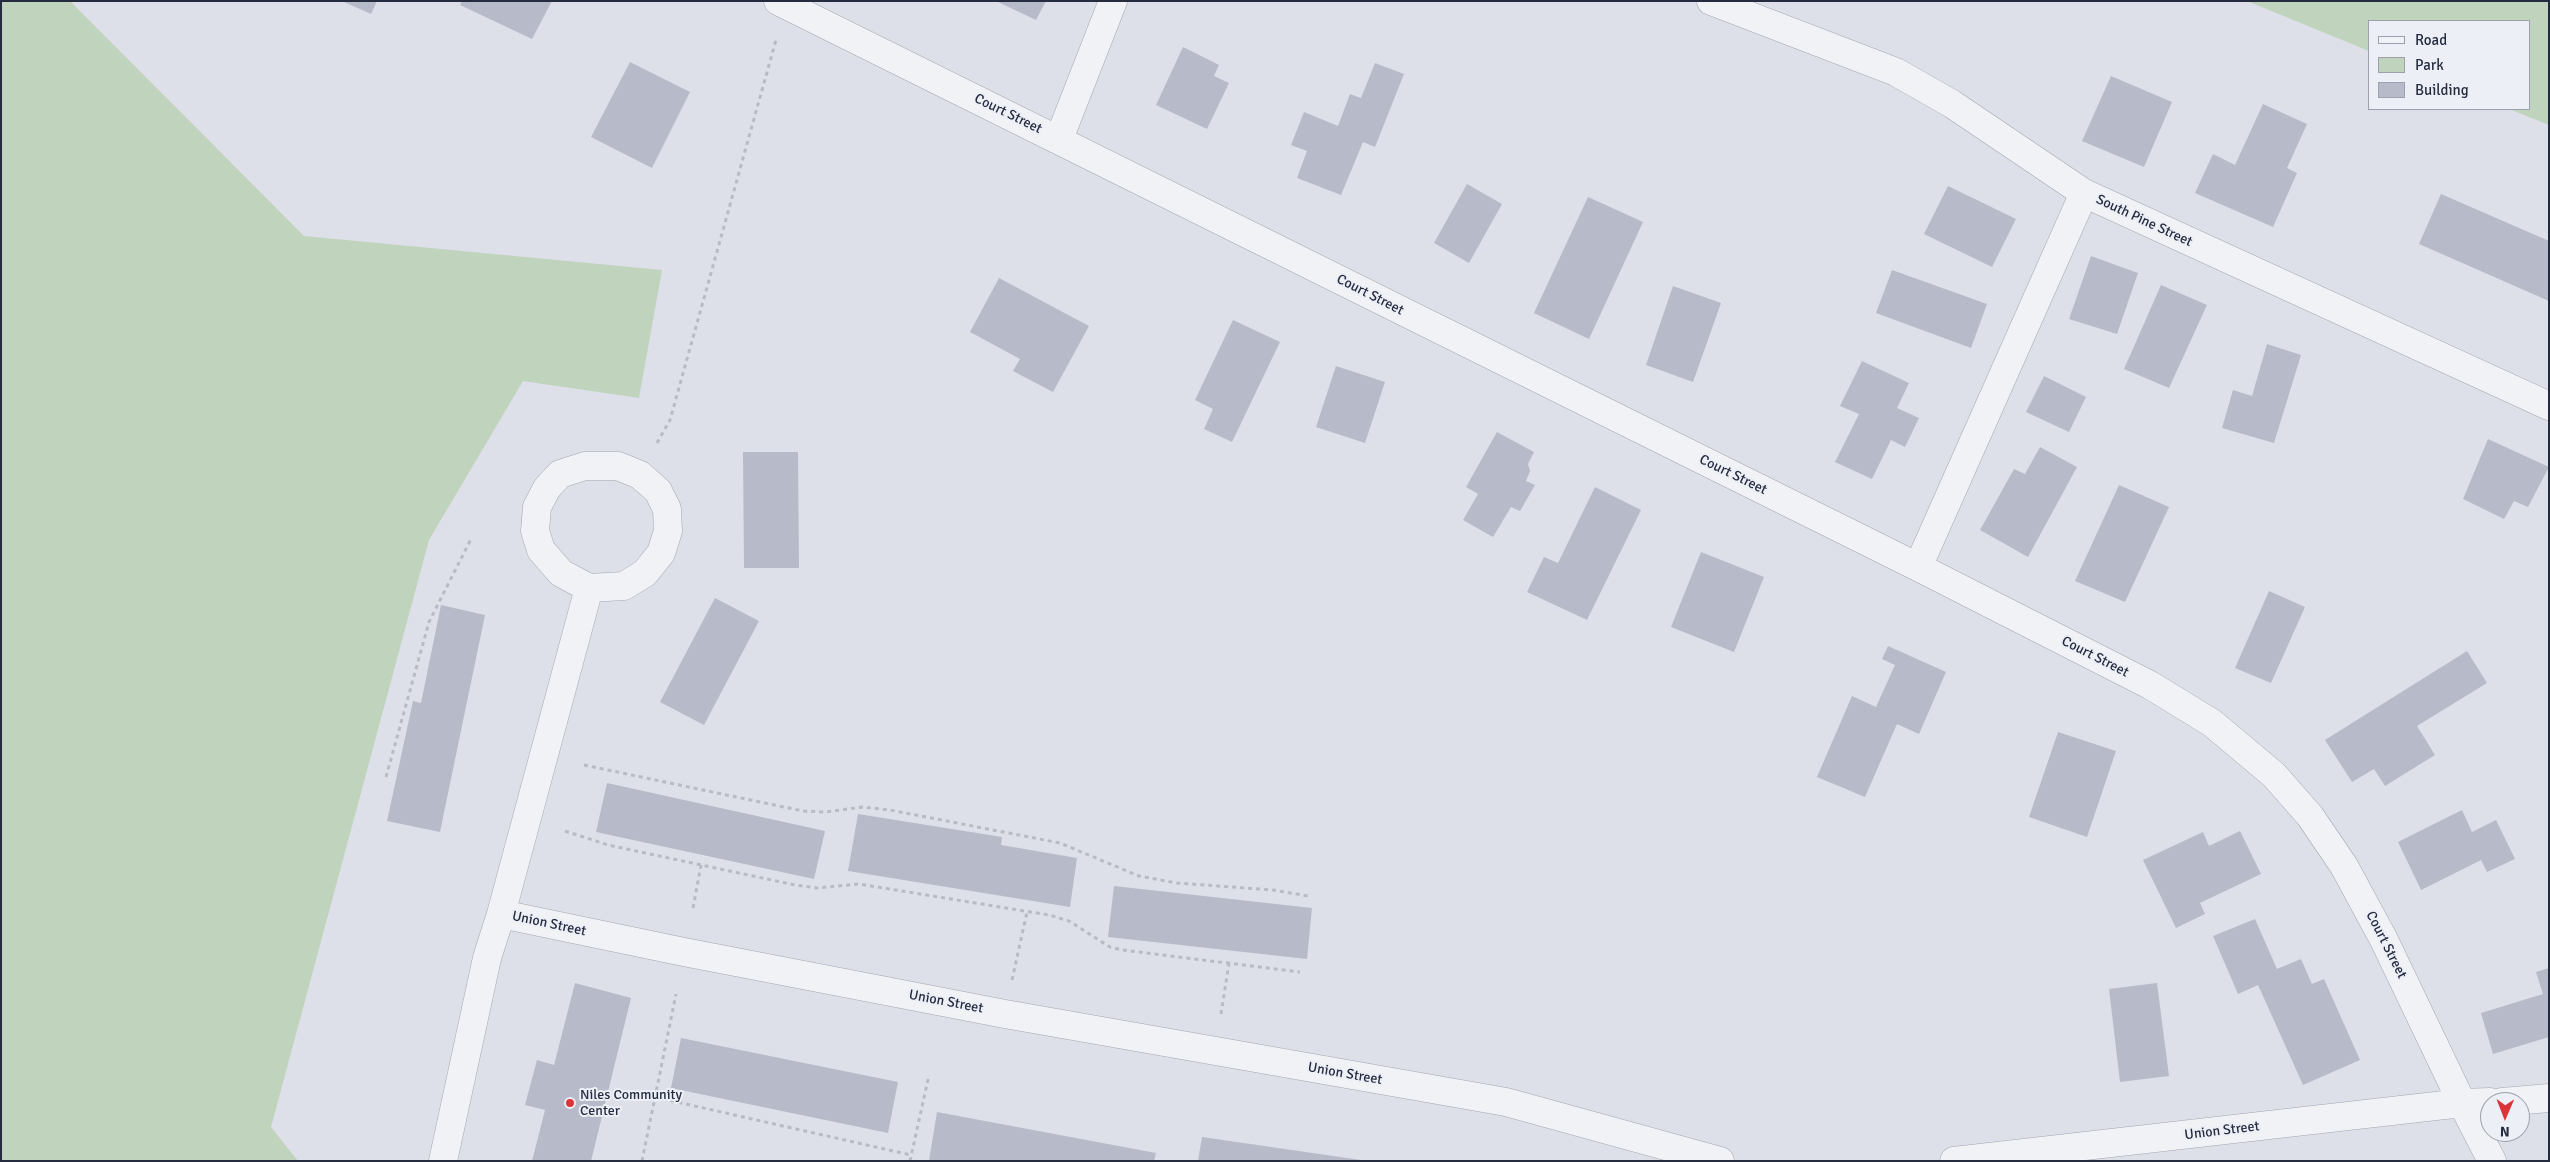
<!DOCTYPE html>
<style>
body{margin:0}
#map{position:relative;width:2550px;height:1162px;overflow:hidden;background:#dde0e8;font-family:Signika,sans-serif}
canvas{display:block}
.frame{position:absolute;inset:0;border:2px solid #252c40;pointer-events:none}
.legend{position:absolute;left:2368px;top:20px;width:162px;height:90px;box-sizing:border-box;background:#eceff6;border:1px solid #9ca1ad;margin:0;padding:6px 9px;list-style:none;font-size:15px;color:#252c40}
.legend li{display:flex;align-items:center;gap:10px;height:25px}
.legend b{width:25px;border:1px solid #9ca1ad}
.north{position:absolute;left:2480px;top:1092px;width:50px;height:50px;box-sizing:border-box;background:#eceff6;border:1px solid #9ca1ad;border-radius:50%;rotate:181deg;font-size:14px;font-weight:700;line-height:20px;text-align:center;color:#252c40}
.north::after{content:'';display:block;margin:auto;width:18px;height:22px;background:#db353a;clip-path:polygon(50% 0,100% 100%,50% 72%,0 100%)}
</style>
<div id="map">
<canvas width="2550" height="1162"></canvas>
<div class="frame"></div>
<ul class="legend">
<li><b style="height:6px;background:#f0f2f6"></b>Road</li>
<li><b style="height:14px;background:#c0d3bd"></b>Park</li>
<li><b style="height:14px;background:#b7bbc9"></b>Building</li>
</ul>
<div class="north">N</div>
</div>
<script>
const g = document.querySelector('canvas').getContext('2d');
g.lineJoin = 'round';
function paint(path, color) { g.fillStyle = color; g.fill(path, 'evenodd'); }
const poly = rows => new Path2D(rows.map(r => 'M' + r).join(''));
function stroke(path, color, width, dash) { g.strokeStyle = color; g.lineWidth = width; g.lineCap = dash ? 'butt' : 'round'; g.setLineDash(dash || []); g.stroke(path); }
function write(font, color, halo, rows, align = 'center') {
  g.font = font + ' Signika,sans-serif'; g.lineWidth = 4; g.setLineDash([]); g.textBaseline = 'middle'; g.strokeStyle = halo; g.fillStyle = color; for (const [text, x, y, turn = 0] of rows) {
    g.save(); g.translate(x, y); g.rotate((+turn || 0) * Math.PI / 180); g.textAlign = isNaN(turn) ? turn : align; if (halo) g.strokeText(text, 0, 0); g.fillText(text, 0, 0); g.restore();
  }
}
paint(poly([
 [1,1,70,1,304,236,662,270,639,398,523,381,429,540,271,1127,298,1161,1,1161],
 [2247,1,2549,1,2549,125,2509,109,2529,109,2529,21,2369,21,2369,51]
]), '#c0d3bd');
paint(poly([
 [342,1,377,1,371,14],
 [462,1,552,1,532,39,460,5],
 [996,1,1046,1,1036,20],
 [1183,47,1219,65,1214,76,1229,83,1207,129,1156,105],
 [630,62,690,92,652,168,591,137],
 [1375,63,1404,74,1375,147,1363,142,1341,195,1297,178,1307,151,1291,145,1304,112,1338,126,1350,94,1361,98],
 [2111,76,2172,102,2144,167,2082,141],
 [2263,104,2307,124,2287,168,2297,173,2273,227,2195,193,2213,154,2235,165],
 [1467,184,1502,204,1469,263,1434,243],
 [1948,186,2016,219,1992,267,1924,234],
 [2441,194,2549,241,2549,301,2419,244],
 [1588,197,1643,222,1589,339,1534,313],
 [2091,256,2138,273,2117,334,2069,319],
 [1892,270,1987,304,1971,348,1876,313],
 [999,278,1089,326,1053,392,1013,371,1020,359,970,332],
 [2161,285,2207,305,2169,388,2124,369],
 [1673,286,1721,303,1693,382,1646,365],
 [1233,320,1280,342,1232,442,1204,429,1213,409,1195,400],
 [2267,344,2301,355,2274,443,2222,428,2233,390,2252,396],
 [1862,361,1909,383,1897,408,1919,418,1905,447,1891,440,1872,479,1835,462,1859,414,1840,406],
 [1336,366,1385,382,1365,443,1316,427],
 [2044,376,2086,397,2069,432,2026,412],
 [1497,432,1534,452,1528,464,1530,471,1526,481,1535,485,1520,511,1511,507,1493,537,1463,520,1478,494,1466,487],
 [2488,439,2549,467,2528,507,2514,501,2504,519,2463,499],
 [2040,447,2077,467,2028,557,1980,530,2014,469,2025,474],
 [743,452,798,452,799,568,744,568],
 [2119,485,2169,507,2125,602,2075,581],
 [1595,487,1641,510,1587,620,1527,592,1544,557,1558,563],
 [1701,552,1764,577,1734,652,1671,627],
 [2269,591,2305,607,2271,683,2235,668],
 [715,598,759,621,704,725,660,702],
 [441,605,485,615,440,832,387,821,413,701,421,703],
 [1888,646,1946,672,1919,734,1897,724,1865,797,1817,777,1852,696,1876,707,1895,665,1882,659],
 [2467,651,2487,683,2417,726,2435,755,2385,786,2374,769,2352,782,2325,740],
 [2058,732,2116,751,2087,837,2029,817],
 [607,783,825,831,814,879,596,832],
 [2462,810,2472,832,2496,820,2515,859,2487,872,2481,860,2421,890,2398,842],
 [858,814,1002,837,1001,845,1077,858,1070,907,848,871],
 [2240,831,2261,874,2200,903,2205,914,2176,928,2143,860,2203,832,2209,846],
 [1114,886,1312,908,1307,959,1108,937],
 [2255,919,2277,969,2301,959,2312,984,2324,979,2360,1060,2303,1085,2258,985,2238,994,2213,936],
 [2549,968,2549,1037,2493,1054,2481,1013,2543,994,2536,972],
 [575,983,631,998,591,1161,532,1161,545,1110,525,1105,537,1060,554,1065],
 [2157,983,2169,1076,2120,1082,2109,989],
 [681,1038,898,1082,888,1133,671,1088],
 [937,1112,1156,1153,1154,1161,929,1161],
 [1202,1137,1361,1160,1361,1161,1198,1161]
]), '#b7bbc9');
const minor = poly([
 [778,1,1918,567,2150,685,2212,723,2274,775,2310,816,2344,866,2384,940,2462,1103,2492,1161],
 [1711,1,1896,72,1952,104,2084,193,2549,406],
 [1059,139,1113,1],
 [585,466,618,466,640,475,658,491,667,509,668,531,661,553,645,573,624,586,589,588,561,573,541,550,535,531,537,507,547,488,560,474,585,466],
 [1918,567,2084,193],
 [589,588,501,914,684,952,1005,1014,1506,1102,1720,1161],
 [2502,1102,2549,1098],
 [443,1161,487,958,501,914],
 [1954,1161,2462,1103,2490,1102]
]);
stroke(minor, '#a2a6b2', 29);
stroke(poly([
 [657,443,670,420,776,40],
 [584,765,803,811,825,812,863,807,890,810,1060,843,1139,876,1177,883,1273,890,1308,896],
 [386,777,429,622,471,539],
 [565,831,608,845,795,885,817,888,859,884,1049,915,1069,921,1110,947,1122,950,1300,972],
 [693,908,701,865],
 [1012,980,1027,912],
 [1221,1014,1229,963],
 [655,1097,911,1155],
 [642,1161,676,994],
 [910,1161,929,1075]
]), '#b7bbc3', 3, [4, 4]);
stroke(minor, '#f0f2f6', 28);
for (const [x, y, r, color] of [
 [570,1103,5,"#db353a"]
]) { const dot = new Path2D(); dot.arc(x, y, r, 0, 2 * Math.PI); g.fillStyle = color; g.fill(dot); stroke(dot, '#eceff6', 2); }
write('14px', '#252c40', '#eceff6', [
 ["Court Street",1008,114,26],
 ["South Pine Street",2144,221,25],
 ["Court Street",1370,295,27],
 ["Court Street",1733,475,26],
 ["Court Street",2095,657,27],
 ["Union Street",549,924,12],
 ["Court Street",2386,945,63],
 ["Union Street",946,1002,11],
 ["Union Street",1345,1074,10],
 ["Union Street",2222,1131,-7]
]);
write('14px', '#252c40', '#eceff6', [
 ["Niles Community",580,1095],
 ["Center",580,1111]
], 'left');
</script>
